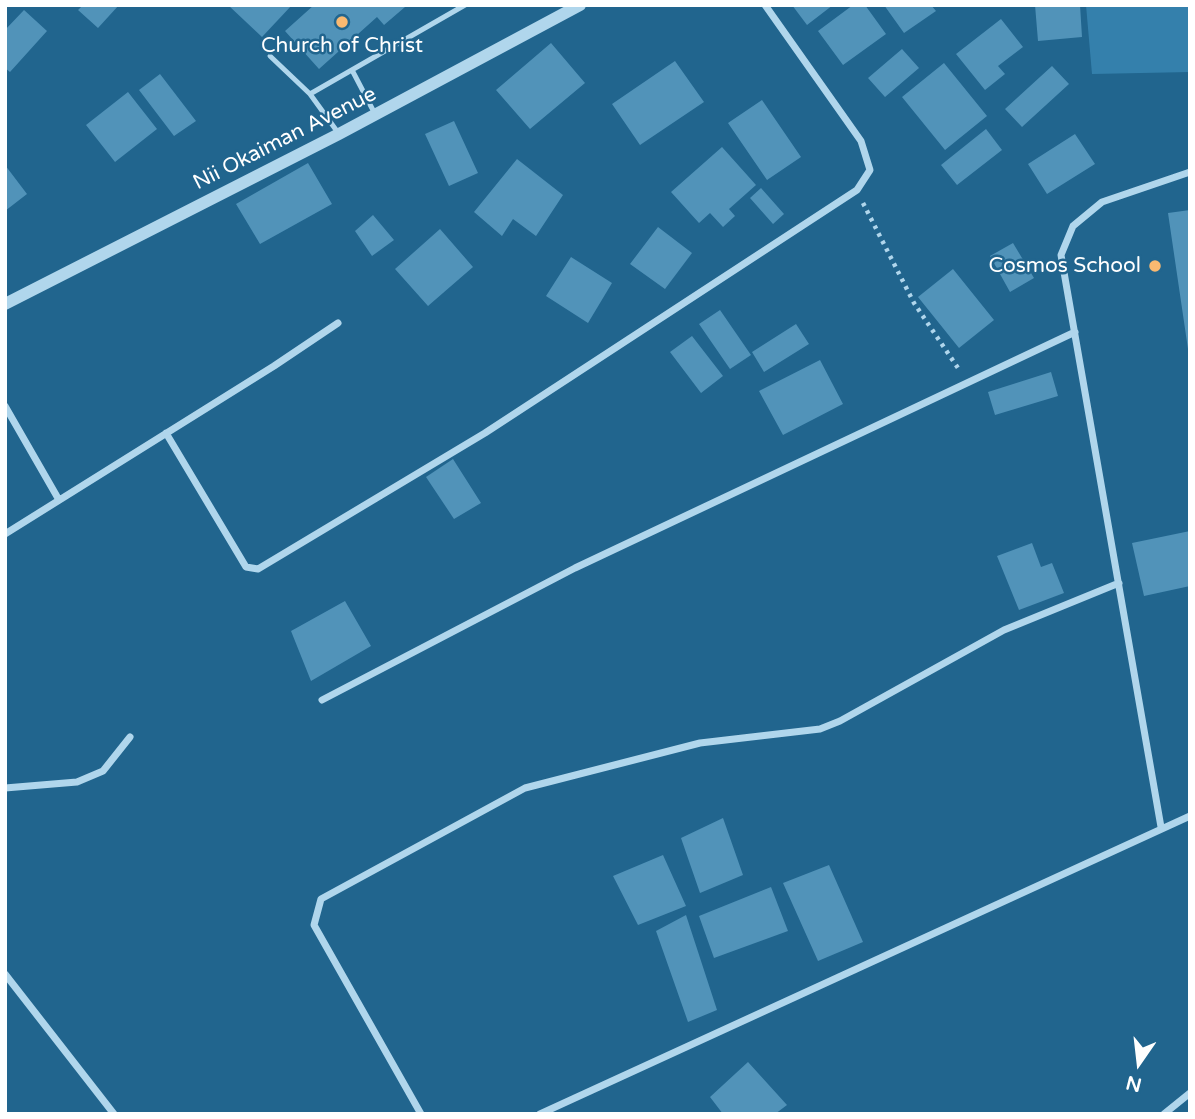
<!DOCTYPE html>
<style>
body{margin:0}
#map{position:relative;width:1195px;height:1119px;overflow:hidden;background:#21658e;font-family:"Varela Round",sans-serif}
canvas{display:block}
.frame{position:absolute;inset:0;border:7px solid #fff;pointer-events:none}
.north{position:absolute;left:1104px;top:1028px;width:70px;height:70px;-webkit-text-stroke:5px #21658e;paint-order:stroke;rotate:194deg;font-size:19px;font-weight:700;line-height:28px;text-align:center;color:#fff}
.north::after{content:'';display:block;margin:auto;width:24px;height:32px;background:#fff;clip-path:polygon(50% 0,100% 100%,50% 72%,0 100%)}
</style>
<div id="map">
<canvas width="1195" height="1119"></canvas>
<div class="frame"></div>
<div class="north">N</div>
</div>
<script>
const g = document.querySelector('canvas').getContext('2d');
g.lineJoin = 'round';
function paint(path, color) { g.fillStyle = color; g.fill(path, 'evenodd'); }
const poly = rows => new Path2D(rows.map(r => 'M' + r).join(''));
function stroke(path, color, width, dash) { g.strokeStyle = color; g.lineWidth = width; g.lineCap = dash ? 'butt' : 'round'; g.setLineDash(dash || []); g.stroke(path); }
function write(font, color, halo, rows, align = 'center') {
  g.font = font + ' "Varela Round",sans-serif'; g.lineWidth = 5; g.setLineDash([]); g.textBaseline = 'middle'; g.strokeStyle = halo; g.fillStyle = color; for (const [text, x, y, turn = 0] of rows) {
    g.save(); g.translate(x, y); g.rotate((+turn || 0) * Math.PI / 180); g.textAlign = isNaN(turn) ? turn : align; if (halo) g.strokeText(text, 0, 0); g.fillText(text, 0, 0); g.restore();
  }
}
paint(poly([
 [1086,5,1190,5,1190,72,1092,74]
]), '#3480ac');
paint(poly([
 [83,5,119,5,98,28,78,10],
 [228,5,292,5,262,37],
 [314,5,403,5,405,7,384,25,377,17,319,69,285,31],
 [792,5,833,5,807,25],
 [853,5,865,5,886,34,843,65,818,31],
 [884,5,931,5,936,11,904,33],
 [1035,5,1080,5,1082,37,1038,41],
 [24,10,47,31,10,72,5,68,5,30],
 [1001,19,1023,47,998,66,1005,74,985,90,956,54],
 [551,43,585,83,530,129,496,90],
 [902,49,919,68,885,97,868,78],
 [675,61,704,102,640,145,612,104],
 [944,63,987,116,945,150,902,97],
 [1052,66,1069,84,1022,127,1005,109],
 [160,74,196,121,174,136,139,90],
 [128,92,157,129,115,162,86,125],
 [762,100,801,157,767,180,728,123],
 [454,121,478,173,449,186,425,134],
 [986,129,1002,150,957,185,941,165],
 [1075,134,1095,164,1047,194,1028,164],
 [722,147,756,185,729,209,735,216,723,227,710,213,699,223,671,192],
 [517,159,563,195,536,236,513,219,502,236,474,212],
 [308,163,332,204,260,244,236,204],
 [5,165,27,194,5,211],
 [761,188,784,214,773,224,750,198],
 [1190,210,1190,349,1188,349,1168,213],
 [373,215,394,240,372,256,355,231],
 [658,227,692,253,665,289,630,264],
 [440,229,473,267,428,306,395,269],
 [1013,243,1034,278,1010,292,990,256],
 [571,257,612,283,588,323,546,296],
 [953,269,994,320,959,348,918,297],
 [720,310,751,355,730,369,699,324],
 [796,324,809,344,764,372,752,352],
 [692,336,723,376,701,393,670,352],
 [820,360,843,404,783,435,759,391],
 [1051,372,1058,396,995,415,988,392],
 [453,459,481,503,454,519,426,477],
 [1190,531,1190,586,1144,596,1132,543],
 [1032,543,1041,567,1052,563,1064,593,1019,610,997,556],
 [345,601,371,646,311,681,291,631],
 [723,818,743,875,700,893,681,838],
 [663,855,686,906,638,925,613,876],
 [829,865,863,942,818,961,783,883],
 [771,887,788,931,714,958,699,916],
 [686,915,717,1010,688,1022,656,931],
 [748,1062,787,1105,775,1114,723,1114,710,1097]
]), '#5193b9');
stroke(poly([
 [863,203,914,303,960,371]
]), '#b0d6ec', 4.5, [3.5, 5]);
stroke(poly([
 [270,56,310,94,339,134],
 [352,70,375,114],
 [310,94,465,5]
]), '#b0d6ec', 5);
stroke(poly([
 [5,406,59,500],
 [166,433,246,567,258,569,485,433,857,190,870,170,861,141,765,5],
 [5,534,274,366,338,323],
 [322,700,575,568,1075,332],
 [5,788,77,782,103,771,130,737],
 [1161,827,1061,255,1073,226,1102,202,1190,172],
 [5,974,114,1114],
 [421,1114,314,925,321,899,525,788,700,743,820,729,840,721,1004,630,1119,583],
 [540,1114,1190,816],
 [1164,1114,1190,1093]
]), '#b0d6ec', 7);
stroke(poly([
 [5,304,339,134,580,5]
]), '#b0d6ec', 12);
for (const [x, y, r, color] of [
 [342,22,7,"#f9b971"],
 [1155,266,7,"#f9b971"]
]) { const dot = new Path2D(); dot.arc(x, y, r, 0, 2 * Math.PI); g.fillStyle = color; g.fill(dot); stroke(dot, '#21658e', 2.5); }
write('21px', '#fff', '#21658e', [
 ["Church of Christ",342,46],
 ["Cosmos School",1141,266,"right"]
]);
write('21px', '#fff', '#21658e', [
 ["Nii Okaiman Avenue",285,139,-27]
]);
</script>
